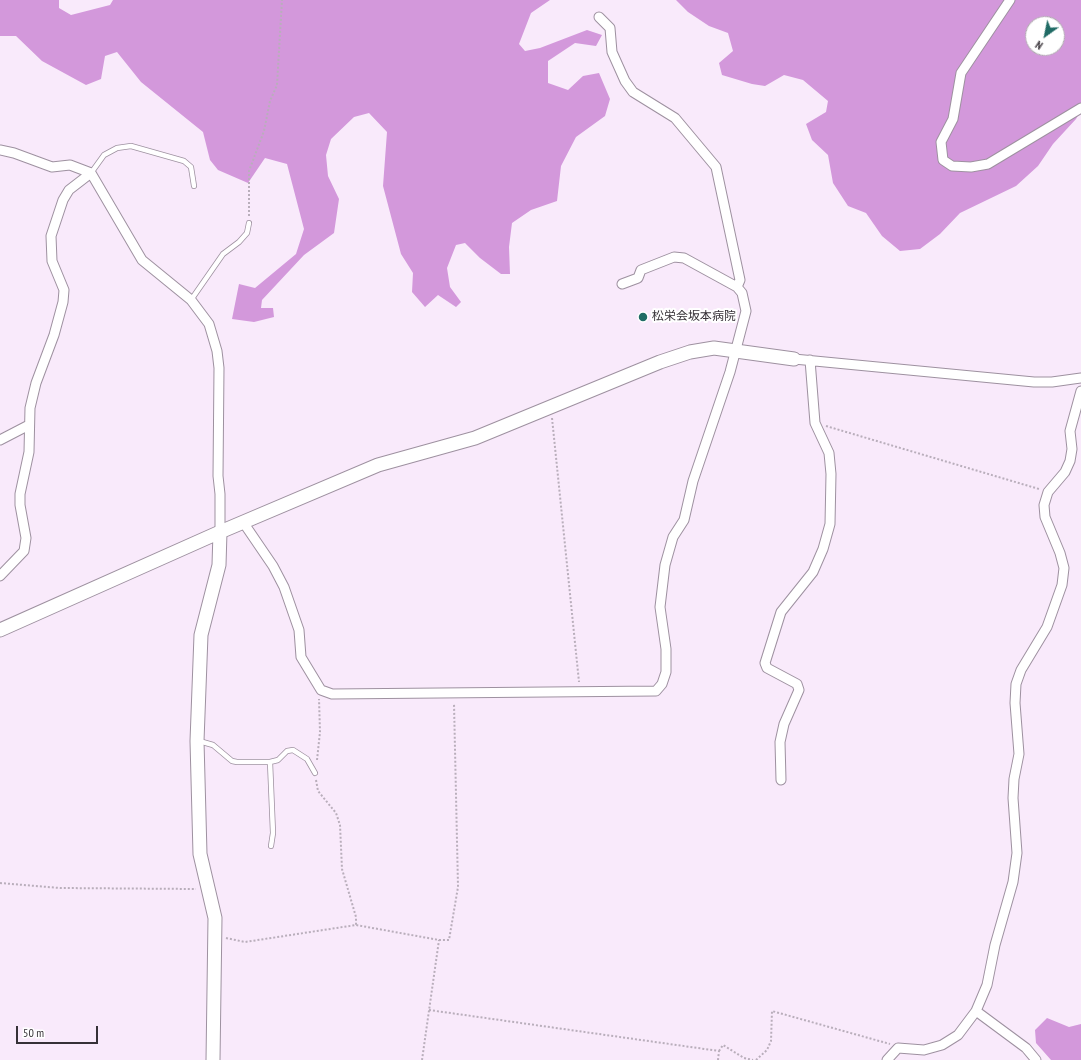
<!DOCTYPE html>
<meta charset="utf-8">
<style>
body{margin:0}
#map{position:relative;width:1081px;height:1060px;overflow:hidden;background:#f9eafb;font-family:"PT Sans Narrow",sans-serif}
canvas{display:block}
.north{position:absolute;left:1025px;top:16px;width:40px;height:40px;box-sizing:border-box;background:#fff;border:1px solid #afadaf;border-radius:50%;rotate:213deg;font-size:11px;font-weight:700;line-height:16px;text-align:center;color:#363137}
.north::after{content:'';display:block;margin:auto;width:14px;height:18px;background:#206b65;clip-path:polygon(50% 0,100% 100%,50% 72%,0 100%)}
.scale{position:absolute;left:16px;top:1026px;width:82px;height:18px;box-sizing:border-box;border:2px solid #363137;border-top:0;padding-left:5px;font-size:12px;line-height:14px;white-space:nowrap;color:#363137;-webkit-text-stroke:3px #fff;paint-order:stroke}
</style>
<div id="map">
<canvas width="1081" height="1060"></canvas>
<div class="north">N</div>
<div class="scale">50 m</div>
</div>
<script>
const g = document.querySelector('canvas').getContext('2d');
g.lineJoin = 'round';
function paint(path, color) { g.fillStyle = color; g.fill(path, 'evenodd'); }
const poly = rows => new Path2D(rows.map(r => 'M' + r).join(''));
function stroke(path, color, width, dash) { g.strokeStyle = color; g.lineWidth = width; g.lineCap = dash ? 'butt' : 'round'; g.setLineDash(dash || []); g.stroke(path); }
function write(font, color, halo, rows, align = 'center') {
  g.font = font + ' "PT Sans Narrow","Noto Sans JP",sans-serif'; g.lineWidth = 4; g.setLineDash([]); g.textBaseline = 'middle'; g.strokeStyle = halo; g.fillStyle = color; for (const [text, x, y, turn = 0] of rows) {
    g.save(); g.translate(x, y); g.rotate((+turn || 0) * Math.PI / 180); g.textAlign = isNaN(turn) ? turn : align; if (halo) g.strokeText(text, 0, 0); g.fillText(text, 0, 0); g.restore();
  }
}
paint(poly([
 [0,0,59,0,59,8,71,15,110,5,113,0,550,0,531,13,519,44,525,51,540,48,587,30,602,35,596,46,575,43,548,61,548,83,568,90,583,76,599,73,610,99,605,116,576,137,561,166,557,201,531,210,512,223,509,247,510,274,501,274,480,258,465,243,456,245,447,268,450,287,461,302,456,307,438,295,425,307,412,292,413,273,401,254,383,186,387,132,369,113,354,117,331,139,326,155,328,176,339,199,334,233,304,255,262,300,261,308,273,308,274,317,254,322,232,319,239,284,255,288,296,254,304,229,287,164,265,158,248,183,218,170,210,160,203,132,141,82,117,52,105,56,101,79,86,85,42,61,16,36,0,36],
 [676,0,1081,0,1081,110,1076,119,1053,144,1038,166,1016,186,960,213,940,234,920,249,900,251,882,236,866,213,848,206,833,183,828,155,812,140,806,124,826,112,828,101,803,80,784,75,765,86,752,84,722,75,719,63,733,51,728,33,709,26,688,12],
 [1033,24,1057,24,1057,48,1033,48],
 [1047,1018,1069,1027,1081,1024,1081,1060,1051,1060,1036,1043,1035,1030]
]), '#d398db');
const lane = poly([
 [91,173,104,155,117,148,131,146,184,161,191,167,194,186],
 [191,300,223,254,239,242,247,233,249,223],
 [199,741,213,745,232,761,237,762,270,762,278,760,287,751,293,750,307,759,315,773],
 [270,762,273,833,271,846]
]);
const street = poly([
 [1010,0,961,73,953,119,941,142,943,160,952,166,971,167,988,164,1081,108],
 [599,17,610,28,612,52,625,81,633,92,675,118,716,167,740,280,737,287],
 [0,150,14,153,52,167,70,165,91,173,142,260,191,300,209,324,217,351,219,368,218,476,220,494,220,532],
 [794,359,1034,382,1052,382,1081,378],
 [0,440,29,425],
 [243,522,273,566,284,587,299,630,301,657,321,690,332,694,656,691,662,684,666,672,666,649,660,607,665,565,673,537,684,520,693,481,730,372,746,311,742,293,737,287,684,258,674,257,641,270,638,278,622,284],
 [0,576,24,551,26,538,20,505,20,494,29,452,30,408,36,383,54,335,63,302,64,290,52,261,51,236,63,200,69,190,91,173],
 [781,780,780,742,784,724,799,690,797,684,767,668,765,663,781,612,813,572,823,549,830,524,831,474,829,453,815,423,810,360],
 [976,1011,1026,1048,1036,1060],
 [887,1060,898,1048,924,1050,942,1045,958,1035,976,1011,987,985,995,945,1013,882,1017,853,1013,798,1014,779,1019,754,1015,703,1016,684,1021,670,1047,627,1062,585,1064,568,1060,553,1045,517,1044,505,1048,492,1065,472,1070,461,1072,449,1070,431,1081,391]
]);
const secondary = poly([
 [0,630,220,532,378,465,475,438,660,362,690,352,714,348,794,359],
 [213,1060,215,918,200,854,197,741,201,635,219,565,220,532]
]);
stroke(lane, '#9e91a0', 6);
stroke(street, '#9e91a0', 11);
stroke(secondary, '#9e91a0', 15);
stroke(poly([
 [249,216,249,171,264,131,270,101,277,85,282,0],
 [552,418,579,682],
 [826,426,1039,489],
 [317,760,320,732,319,699],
 [316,780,318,791,336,813,340,825,342,869,356,917,356,925],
 [0,883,60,888,196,889],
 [226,938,245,942,356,925,439,940,449,940,458,887,454,703],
 [429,1010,719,1051,718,1060],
 [719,1051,723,1045,744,1058,753,1060],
 [422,1060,439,940],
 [756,1060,767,1050,771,1041,772,1011,890,1044]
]), '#b9aebb', 2, [2, 2]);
stroke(lane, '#fff', 4.5);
stroke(street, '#fff', 9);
stroke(secondary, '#fff', 13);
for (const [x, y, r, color] of [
 [643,317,5,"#206b65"]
]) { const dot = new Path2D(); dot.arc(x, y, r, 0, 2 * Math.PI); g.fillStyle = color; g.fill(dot); stroke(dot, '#fff', 1.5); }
write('12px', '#363137', '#fff', [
 ["松栄会坂本病院",652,317]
], 'left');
</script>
